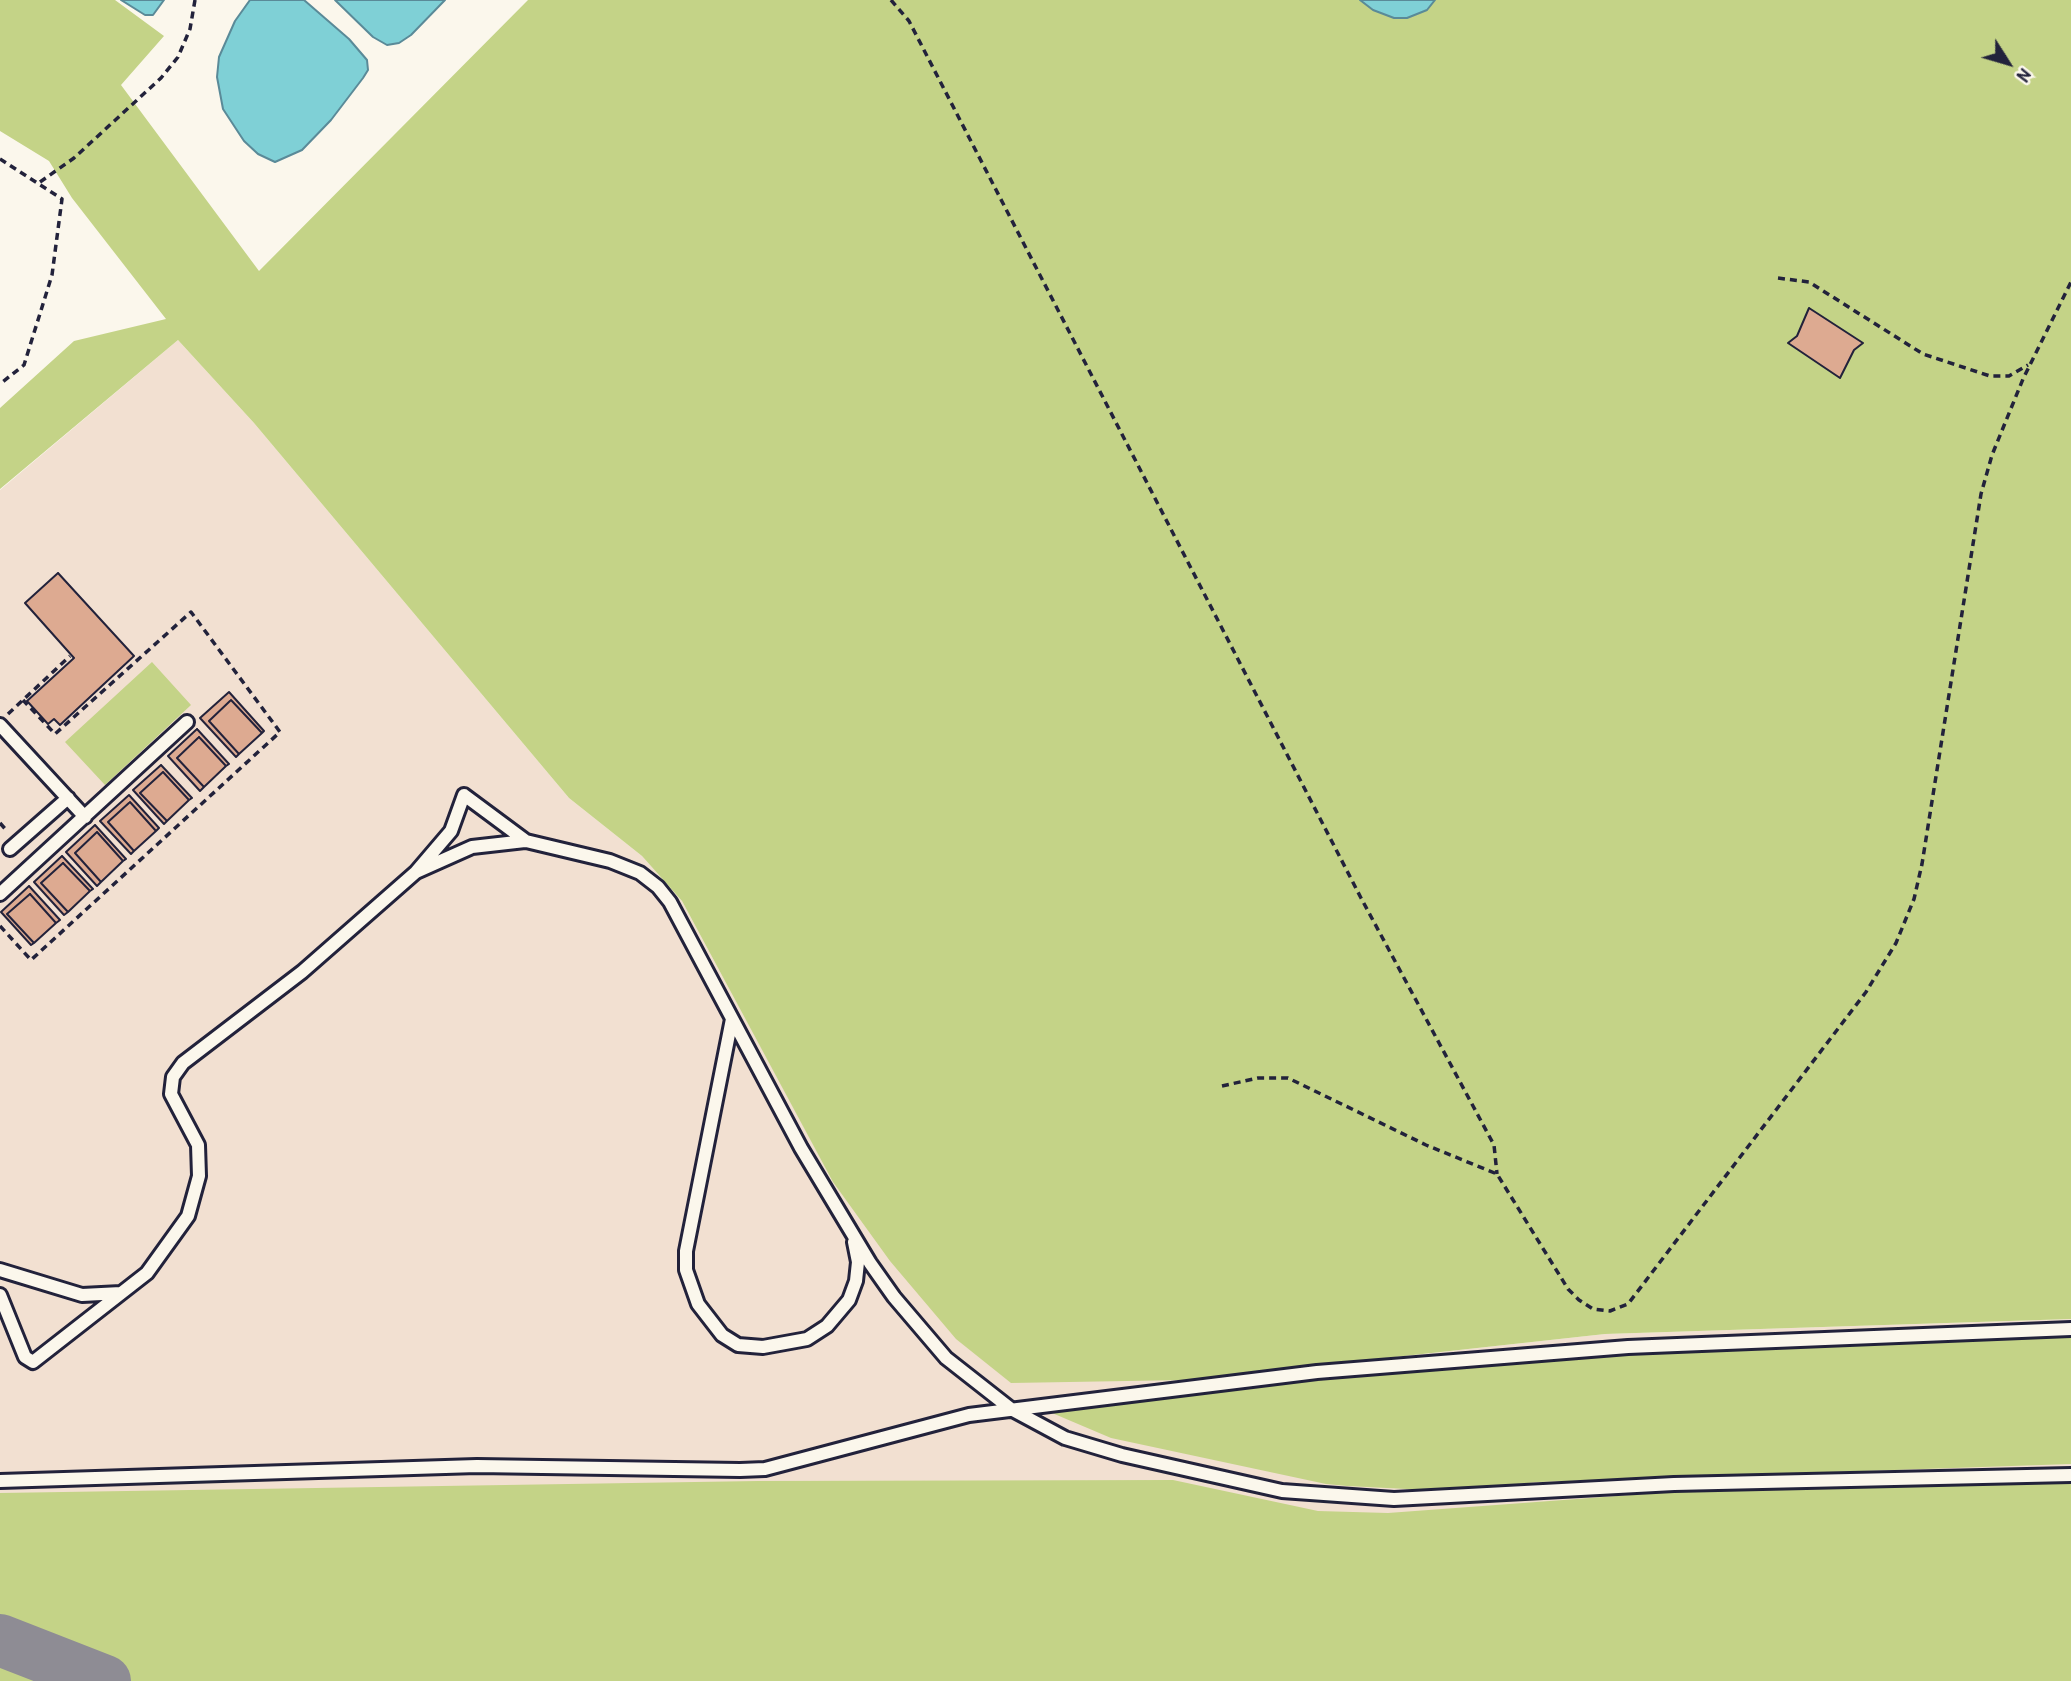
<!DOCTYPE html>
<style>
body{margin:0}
#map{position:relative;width:2071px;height:1681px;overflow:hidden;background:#fbf7ec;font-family:"Patrick Hand",sans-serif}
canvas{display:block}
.north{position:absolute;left:1973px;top:28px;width:70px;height:70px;-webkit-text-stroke:5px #fbf7ec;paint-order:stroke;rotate:127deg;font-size:19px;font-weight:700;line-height:28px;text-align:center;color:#22223b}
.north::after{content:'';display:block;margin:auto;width:24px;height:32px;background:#22223b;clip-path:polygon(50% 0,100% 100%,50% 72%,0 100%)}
</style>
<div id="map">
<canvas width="2071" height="1681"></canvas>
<div class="north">N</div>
</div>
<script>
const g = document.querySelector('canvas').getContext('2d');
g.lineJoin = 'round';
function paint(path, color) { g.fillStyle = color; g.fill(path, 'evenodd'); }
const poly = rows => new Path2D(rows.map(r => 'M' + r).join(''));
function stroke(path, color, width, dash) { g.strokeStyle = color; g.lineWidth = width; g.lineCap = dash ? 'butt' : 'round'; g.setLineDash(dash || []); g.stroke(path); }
paint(poly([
 [178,340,254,423,569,798,642,856,682,901,833,1181,856,1211,1185,1380,1605,1334,2071,1319,2071,1681,0,1681,0,490]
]), '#f2e0d1');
paint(poly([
 [0,0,115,0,164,36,121,85,259,271,528,0,2071,0,2071,1319,1605,1334,1185,1380,1011,1383,956,1339,890,1261,833,1182,682,901,642,856,569,798,254,423,178,340,0,489,0,408,74,341,166,319,72,198,49,161,0,131],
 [152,662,191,705,105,785,65,742],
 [2071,1330,2071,1464,1538,1482,1447,1491,1347,1486,1326,1484,1111,1438,1045,1410,1415,1362],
 [1173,1480,1318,1511,1388,1513,1671,1492,2071,1483,2071,1681,0,1681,0,1493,758,1481]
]), '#c4d387');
const water = poly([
 [121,0,164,0,153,15,145,15,121,0],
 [250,0,304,0,349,39,367,60,368,70,363,78,331,120,302,150,275,162,258,154,244,141,223,109,217,77,219,57,235,21,250,0],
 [335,0,445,0,411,35,399,43,387,45,373,37,335,0],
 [1360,0,1435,0,1427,10,1407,18,1394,18,1373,10,1360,0]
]);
paint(water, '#7fd0d6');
stroke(water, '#5a8a98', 2);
stroke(poly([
 [0,1640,105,1681]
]), '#8e8c94', 52);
const building = poly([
 [1809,308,1863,343,1854,350,1840,378,1788,343,1797,336,1809,308],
 [58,573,134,656,60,725,54,719,48,724,27,701,74,658,25,603,58,573],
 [229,692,264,731,262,733,231,700,209,721,239,754,236,757,200,718,229,692],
 [231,700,262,733,239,754,209,721,231,700],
 [197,729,229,764,226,766,199,737,177,758,204,787,200,791,168,756,197,729],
 [199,737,226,766,204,787,177,758,199,737],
 [161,765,192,798,189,800,163,772,140,793,167,821,164,824,133,790,161,765],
 [163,772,189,800,167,821,140,793,163,772],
 [129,795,159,828,156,831,130,802,108,822,134,851,131,854,100,821,129,795],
 [130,802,156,831,134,851,108,822,130,802],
 [95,825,126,859,123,861,97,832,75,853,101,882,97,886,66,852,95,825],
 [97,832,123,861,101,882,75,853,97,832],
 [62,856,93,889,90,891,63,863,41,883,68,912,64,915,34,882,62,856],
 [63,863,90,891,68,912,41,883,63,863],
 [29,886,60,920,56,923,30,894,7,914,34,943,31,945,1,912,29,886],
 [30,894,56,923,34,943,7,914,30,894]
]);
paint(building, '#ddaa91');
stroke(building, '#22223b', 2);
const lane = poly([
 [0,725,85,817],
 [10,849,68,798],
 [416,872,451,831,464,795,526,841,610,861,640,873,658,887,670,902,801,1148,870,1263,894,1297,946,1358,1011,1409,1065,1438,1122,1455,1282,1491,1394,1499,1674,1484,2071,1475],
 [0,894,187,722],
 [732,1019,686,1251,686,1270,698,1304,722,1335,738,1345,763,1347,807,1339,827,1326,849,1300,856,1281,858,1262,854,1242],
 [0,1270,82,1295,121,1293],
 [0,1295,25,1357,33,1362,147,1273,188,1216,199,1176,198,1145,171,1094,173,1077,183,1063,302,972,416,872,472,847,525,841],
 [0,1481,477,1466,740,1470,765,1469,969,1415,1317,1372,1628,1347,2071,1329]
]);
stroke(lane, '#22223b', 18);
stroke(poly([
 [891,0,909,21,1361,898,1494,1145,1497,1174],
 [0,159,62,199,52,275,24,365,0,384],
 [40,182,74,158,161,78,178,57,190,29,195,0],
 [1778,278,1809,282,1923,354,1990,376,2009,376,2028,365],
 [8,714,70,656],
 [0,823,7,831],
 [0,926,31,960,280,732,191,612,55,734,23,700],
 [1222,1086,1258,1078,1288,1078,1426,1145,1497,1174,1568,1289,1579,1300,1593,1309,1610,1311,1628,1304,1866,992,1896,943,1914,899,1922,864,1981,494,1992,455,2023,379,2071,282]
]), '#22223b', 3.5, [7, 5]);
stroke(lane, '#fbf7ec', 12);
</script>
